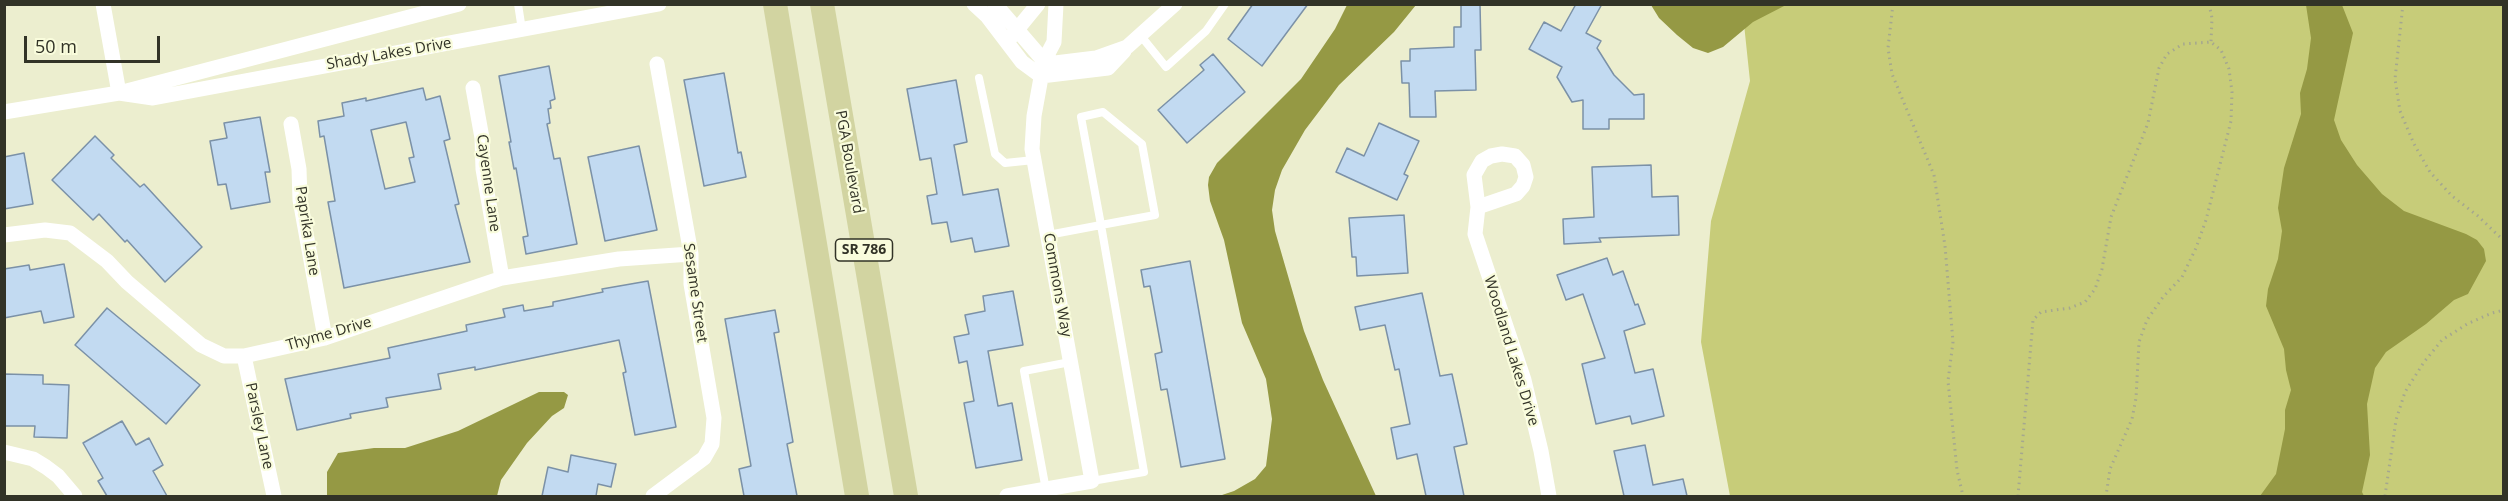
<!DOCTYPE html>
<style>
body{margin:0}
#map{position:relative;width:2508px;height:501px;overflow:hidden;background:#eceecf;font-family:"Open Sans",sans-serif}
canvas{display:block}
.frame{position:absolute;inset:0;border:6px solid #323327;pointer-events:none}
.scale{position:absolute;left:24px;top:36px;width:136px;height:27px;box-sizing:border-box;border:3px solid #323327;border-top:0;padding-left:8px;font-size:18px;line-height:21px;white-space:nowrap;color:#323327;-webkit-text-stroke:4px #f9fcdc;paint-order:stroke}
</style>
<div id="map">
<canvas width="2508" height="501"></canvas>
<div class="frame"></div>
<div class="scale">50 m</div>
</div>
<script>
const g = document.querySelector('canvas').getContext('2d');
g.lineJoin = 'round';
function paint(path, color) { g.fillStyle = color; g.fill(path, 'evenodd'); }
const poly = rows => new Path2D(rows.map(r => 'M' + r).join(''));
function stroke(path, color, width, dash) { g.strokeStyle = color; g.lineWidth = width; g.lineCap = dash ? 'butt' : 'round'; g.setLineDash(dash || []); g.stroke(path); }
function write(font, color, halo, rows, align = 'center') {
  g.font = font + ' "Open Sans",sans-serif'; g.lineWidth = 4.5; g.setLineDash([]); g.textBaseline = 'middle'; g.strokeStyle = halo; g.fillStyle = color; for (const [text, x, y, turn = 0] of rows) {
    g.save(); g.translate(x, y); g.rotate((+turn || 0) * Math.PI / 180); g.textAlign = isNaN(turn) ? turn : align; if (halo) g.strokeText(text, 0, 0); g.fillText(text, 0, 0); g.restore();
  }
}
paint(poly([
 [1742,5,2503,5,2503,496,1730,496,1701,342,1711,221,1750,81]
]), '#c7cc79');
paint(poly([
 [1347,5,1416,5,1394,32,1339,85,1305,130,1282,170,1275,190,1272,210,1275,231,1304,331,1323,380,1376,496,1219,496,1234,491,1255,479,1266,466,1272,419,1266,379,1242,323,1224,240,1210,201,1208,185,1209,177,1217,163,1301,79,1335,29],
 [1651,5,1786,5,1753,22,1723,47,1708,53,1693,48,1677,35,1659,18],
 [2306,5,2342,5,2353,33,2334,120,2341,140,2357,165,2382,194,2404,211,2466,234,2477,240,2484,249,2486,261,2468,294,2454,300,2426,324,2386,352,2375,368,2367,404,2370,455,2362,492,2364,496,2260,496,2276,474,2285,429,2285,410,2291,390,2286,370,2284,349,2266,306,2268,289,2278,259,2282,231,2278,208,2284,168,2301,114,2300,93,2307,69,2311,38],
 [539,392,564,392,568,395,564,408,552,416,527,443,501,480,497,496,327,496,327,472,338,453,374,448,405,448,458,431]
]), '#959944');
const building = poly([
 [1253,4,1308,4,1262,66,1228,39,1253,4],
 [1461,4,1480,4,1481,50,1475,50,1476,90,1435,91,1436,117,1410,117,1409,83,1402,83,1401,61,1410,61,1410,49,1454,47,1454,27,1461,27,1461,4],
 [1576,4,1602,4,1586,33,1601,41,1597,48,1614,75,1634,95,1644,94,1644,119,1609,119,1609,129,1583,129,1583,100,1572,102,1557,77,1562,67,1529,49,1544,22,1561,31,1576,4],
 [1213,54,1245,92,1187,143,1158,110,1204,70,1200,65,1213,54],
 [549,66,555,99,550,101,551,108,548,109,550,123,547,124,554,159,560,158,577,244,526,254,523,237,528,236,516,168,514,169,509,142,511,142,499,76,549,66],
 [724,73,738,153,741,152,746,177,704,186,684,80,724,73],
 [956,80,967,142,954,145,963,195,998,189,1009,246,975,252,972,238,951,242,947,222,932,224,927,196,937,194,931,158,920,160,907,89,956,80],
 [423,88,426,100,440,96,450,139,444,141,459,204,455,205,470,262,344,288,328,202,335,201,324,136,320,137,318,121,344,116,342,103,366,98,366,101,423,88],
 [406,122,414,157,409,158,415,182,385,189,371,130,406,122],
 [260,117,270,172,265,172,270,202,231,209,226,184,218,185,210,141,227,138,224,123,260,117],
 [1379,123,1419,141,1404,174,1408,176,1397,200,1336,172,1347,148,1364,156,1379,123],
 [95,136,114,155,111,158,140,187,144,184,202,247,165,282,127,240,125,242,99,214,93,220,52,180,95,136],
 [639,146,657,230,605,241,588,157,639,146],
 [24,153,33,204,4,209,4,157,24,153],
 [1651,165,1652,197,1678,196,1679,235,1599,238,1601,242,1564,244,1563,219,1594,217,1592,167,1651,165],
 [1404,215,1408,273,1357,276,1356,257,1352,257,1349,218,1404,215],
 [1607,258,1613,275,1623,271,1635,305,1638,304,1645,324,1624,331,1635,373,1653,369,1664,416,1632,424,1630,416,1596,424,1582,364,1605,358,1583,294,1566,300,1557,275,1607,258],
 [1190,261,1225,459,1181,467,1167,389,1161,390,1155,354,1162,352,1150,286,1144,287,1141,270,1190,261],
 [64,264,74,317,44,323,41,311,4,318,4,269,29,265,30,270,64,264],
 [648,281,676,427,635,435,623,373,626,372,619,340,475,370,475,367,438,374,441,389,386,398,388,407,350,414,351,418,297,430,285,379,390,358,388,348,467,331,466,325,505,317,503,309,523,305,524,311,553,306,553,302,603,292,602,289,648,281],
 [1013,291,1023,345,988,351,998,406,1012,403,1022,460,976,468,964,403,974,401,967,361,959,363,954,337,969,334,965,315,985,311,983,296,1013,291],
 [1422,293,1440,376,1452,374,1462,420,1467,444,1454,447,1464,496,1426,496,1417,454,1397,459,1391,428,1410,424,1399,369,1395,370,1385,325,1360,330,1355,307,1422,293],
 [107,308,200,385,166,424,75,345,107,308],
 [775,310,779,332,774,333,793,442,787,444,797,496,744,496,739,469,751,466,725,319,775,310],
 [4,374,43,375,43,384,69,385,67,438,34,437,35,426,4,426,4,374],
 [122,421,136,445,149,438,163,465,153,471,167,496,107,496,98,481,103,478,83,443,122,421],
 [1645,445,1653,485,1683,479,1687,496,1624,496,1614,451,1645,445],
 [571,455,616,464,611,487,598,484,596,496,542,496,548,467,568,472,571,455]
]);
paint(building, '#c2daf1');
stroke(building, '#7b91a7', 1.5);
stroke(poly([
 [1893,4,1888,48,1892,74,1934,175,1945,246,1953,342,1948,381,1957,470,1963,496],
 [2209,4,2212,18,2211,42],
 [2403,4,2395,79,2400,111,2414,144,2430,172,2452,196,2478,216,2504,241],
 [2018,496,2033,320,2041,312,2070,308,2085,302,2095,289,2102,269,2111,217,2148,123,2159,68,2167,54,2183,44,2211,42,2221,50,2229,69,2232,92,2231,121,2206,220,2196,248,2182,277,2163,297,2147,320,2139,342,2136,398,2132,419,2110,469,2106,496],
 [2385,496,2396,420,2405,392,2424,362,2442,340,2467,324,2492,313,2504,310]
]), '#a5a78f', 3, [1.5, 4.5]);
stroke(poly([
 [518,4,522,30],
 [1141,36,1166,67,1206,31,1225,4],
 [979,78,995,154,1005,163,1034,160],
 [1048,235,1101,225,1155,215,1142,144,1103,112,1081,117,1101,225,1144,472,1092,481],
 [1046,490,1024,371,1070,362]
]), '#fff', 8);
stroke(poly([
 [103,4,119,93],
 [974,4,987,16,1022,62,1041,76,1108,68,1124,51],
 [995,4,1044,61,1055,63,1096,58,1127,47,1175,4],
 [1011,37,1038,4],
 [473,88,482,138,483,169,502,278],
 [119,93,153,98,659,4],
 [4,112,119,93,459,4],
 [291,124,299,169,300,200,325,338],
 [1478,207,1516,194,1523,186,1526,177,1523,165,1515,156,1502,154,1491,156,1482,161,1474,175,1478,207,1475,234,1524,380,1541,451,1549,496],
 [4,235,45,230,70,233,107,261,127,282,201,345,224,356,244,356,325,338,502,278,619,259,691,254],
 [244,356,274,496],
 [4,452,33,459,46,467,58,476,75,496],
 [653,496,704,458,712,444,714,418,691,284,691,254,657,64],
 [1007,496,1092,481,1032,149,1034,116,1044,61,1054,42,1056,4]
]), '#fff', 15);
stroke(poly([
 [775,4,857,496],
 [822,4,906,496]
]), '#d2d4a1', 24);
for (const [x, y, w] of [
 [864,250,57]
]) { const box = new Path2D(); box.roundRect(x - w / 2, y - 11, w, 22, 4.5); g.fillStyle = '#f9fcdc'; g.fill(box); stroke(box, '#323327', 1.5); }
write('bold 14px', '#323327', null, [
 ["SR 786",864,250]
]);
write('15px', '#323327', '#f9fcdc', [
 ["Shady Lakes Drive",389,54,-10],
 ["PGA Boulevard",849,162,80],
 ["Cayenne Lane",488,183,82],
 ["Paprika Lane",307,231,81],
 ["Commons Way",1057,285,80],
 ["Sesame Street",695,293,82],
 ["Thyme Drive",329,334,-16],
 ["Woodland Lakes Drive",1511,351,73],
 ["Parsley Lane",259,426,78]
]);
</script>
